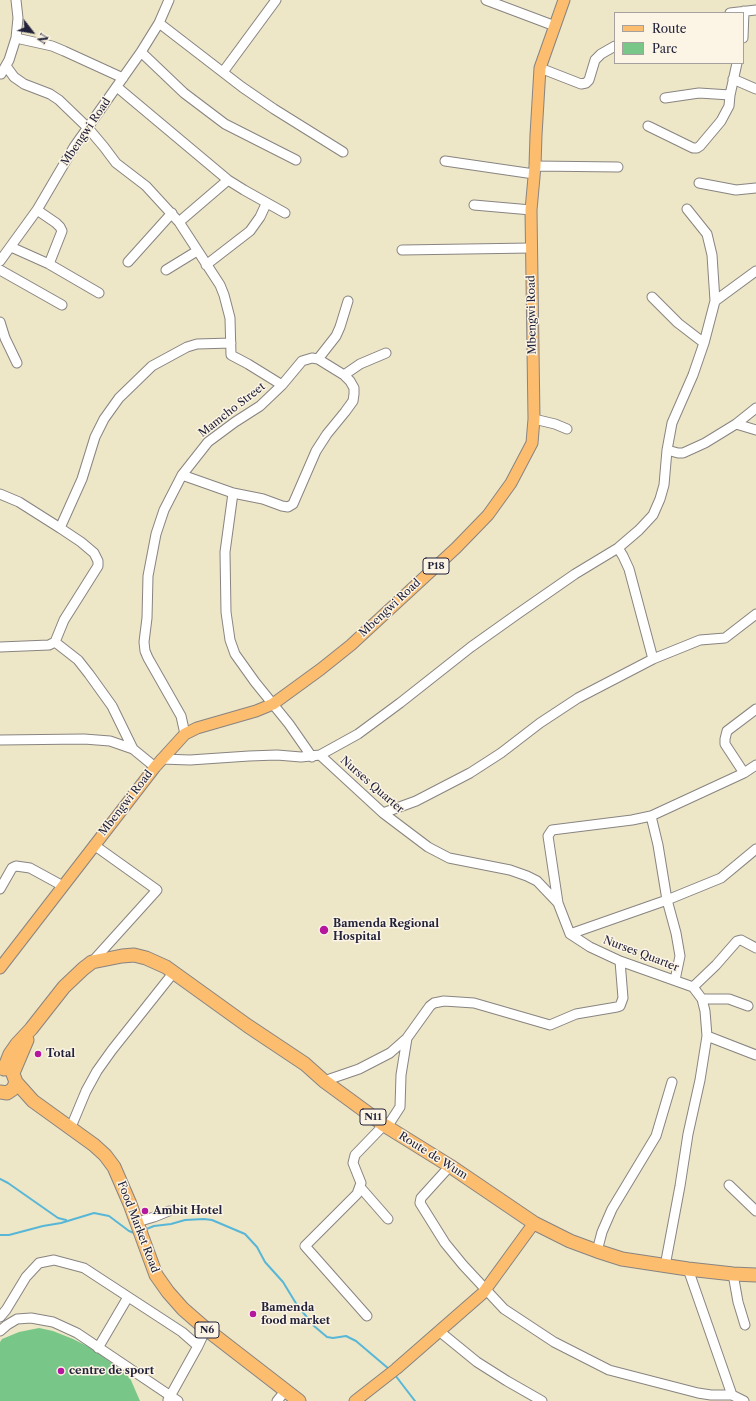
<!DOCTYPE html>
<style>
body{margin:0}
#map{position:relative;width:756px;height:1401px;overflow:hidden;background:#ede6c7;font-family:"Libre Caslon Text",serif}
canvas{display:block}
.legend{position:absolute;left:614px;top:12px;width:130px;height:52px;box-sizing:border-box;background:#fcf5e5;border:1px solid #a5a1a1;margin:0;padding:5px 7px;list-style:none;font-size:12px;color:#22223b}
.legend li{display:flex;align-items:center;gap:8px;height:20px}
.legend b{width:20px;border:1px solid #a5a1a1}
.north{position:absolute;left:12px;top:12px;width:40px;height:40px;-webkit-text-stroke:3px #fcf5e5;paint-order:stroke;rotate:121deg;font-size:11px;font-weight:700;line-height:16px;text-align:center;color:#22223b}
.north::after{content:'';display:block;margin:auto;width:14px;height:18px;background:#22223b;clip-path:polygon(50% 0,100% 100%,50% 72%,0 100%)}
</style>
<div id="map">
<canvas width="756" height="1401"></canvas>
<ul class="legend">
<li><b style="height:5px;background:#fcbd6f"></b>Route</li>
<li><b style="height:11px;background:#78c788"></b>Parc</li>
</ul>
<div class="north">N</div>
</div>
<script>
const g = document.querySelector('canvas').getContext('2d');
g.lineJoin = 'round';
function paint(path, color) { g.fillStyle = color; g.fill(path, 'evenodd'); }
const poly = rows => new Path2D(rows.map(r => 'M' + r).join(''));
function stroke(path, color, width, dash) { g.strokeStyle = color; g.lineWidth = width; g.lineCap = dash ? 'butt' : 'round'; g.setLineDash(dash || []); g.stroke(path); }
function write(font, color, halo, rows, align = 'center') {
  g.font = font + ' "Libre Caslon Text",serif'; g.lineWidth = 3; g.setLineDash([]); g.textBaseline = 'middle'; g.strokeStyle = halo; g.fillStyle = color; for (const [text, x, y, turn = 0] of rows) {
    g.save(); g.translate(x, y); g.rotate((+turn || 0) * Math.PI / 180); g.textAlign = isNaN(turn) ? turn : align; if (halo) g.strokeText(text, 0, 0); g.fillText(text, 0, 0); g.restore();
  }
}
paint(poly([
 [39,1328,53,1331,73,1339,91,1348,113,1364,130,1378,140,1401,0,1401,0,1342,2,1339,19,1332]
]), '#78c788');
stroke(poly([
 [0,1179,8,1183,58,1218,66,1220],
 [144,1230,154,1226,171,1224,185,1220,204,1219,212,1220,245,1234,257,1247,265,1262,283,1282,297,1305,314,1326,327,1337,333,1338,346,1336,356,1341,389,1369],
 [0,1235,9,1235,43,1226,61,1223,94,1213,109,1216,129,1231,134,1233],
 [395,1375,415,1401]
]), '#58b7d7', 2);
const minor = poly([
 [486,0,555,26],
 [730,13,756,10],
 [159,23,242,87,274,109,343,152],
 [16,38,52,46,64,51,123,78],
 [743,38,744,11],
 [141,52,184,93,225,124,296,160],
 [6,66,14,77,24,84,50,94,59,100,88,128,104,147,116,163,146,186,179,222,220,285,224,295,230,318,231,355,248,364,282,385],
 [540,68,581,84,586,83,589,80,595,60,601,54,615,46],
 [223,72,276,0],
 [0,73,1,74,9,60,16,38,18,18,16,0],
 [733,79,756,89],
 [117,87,228,180,244,190,285,213],
 [665,98,699,93,730,95,737,63],
 [648,126,693,148,697,148,700,146,721,121,729,106,730,95],
 [445,161,534,174],
 [535,166,618,167],
 [699,183,736,190,756,188],
 [474,205,531,210],
 [687,209,707,234,712,255,715,301],
 [37,210,56,223,60,227,62,231,49,264],
 [179,222,228,180],
 [11,247,49,264,99,293],
 [402,250,531,248],
 [0,261,37,210,74,147,141,52,159,23,169,0],
 [128,262,172,213],
 [206,265,250,231,260,217,266,204],
 [0,270,62,305],
 [166,270,197,251],
 [652,297,678,323,704,343],
 [0,322,5,338,17,363],
 [312,358,318,359,344,375,350,381,354,388,354,394,353,401,345,412,327,434,316,451,293,504,288,507,282,506,263,499,233,493,182,475,208,442,235,422,260,406,282,385,302,361,312,358],
 [318,359,336,336,340,327,348,301],
 [344,375,360,364,386,353],
 [534,419,555,424,567,429],
 [736,424,756,430],
 [667,450,678,453,683,453,705,443,736,424,756,408],
 [182,475,164,510,156,534,148,576,147,618,144,642,145,651,148,658,181,716,185,734],
 [233,493,225,552,226,612,230,640,235,654,255,682,289,724,312,757],
 [0,494,19,502,60,528],
 [618,548,623,556,629,569,653,659],
 [55,642,64,620,98,566,98,561,94,553,81,542,60,528,82,479,95,437,104,419,119,398,152,366,187,347,197,344,231,343],
 [0,647,49,645,55,642,78,660,89,674,112,706,133,749],
 [0,740,84,739,110,741,133,749,155,767],
 [320,755,383,813,428,847,449,858,510,870,527,876,537,881,558,903,570,934,590,947,620,961,693,987,702,999,705,1011,707,1036,700,1080,688,1134,680,1186,665,1266],
 [161,759,190,760,249,756,277,755,301,757,320,755,358,734,400,703,471,647,516,615,575,574,618,548,639,530,653,515,660,499,664,485,667,450,672,423,693,375,704,343,715,301,756,271],
 [744,773,725,744,725,739,727,731,756,709],
 [383,813,416,801,470,773,501,753,540,723,578,698,653,659,700,640,725,638,756,614],
 [651,816,658,845,667,900,676,933,680,956,675,980],
 [0,889,12,868,16,866,30,868,63,886],
 [558,903,548,836,552,830,632,820,651,816,744,773,756,765],
 [570,934,667,900,721,878,756,849],
 [92,962,157,890,94,845],
 [693,987,716,965,737,941,741,940,756,948],
 [702,999,729,999,748,1006],
 [707,1036,756,1055],
 [324,1081,359,1069,390,1053,407,1038,430,1006,434,1003,444,1001,474,1003,550,1025,576,1014,617,1007,620,1006,623,998,620,961],
 [71,1127,86,1091,97,1071,112,1050,174,972],
 [387,1127,400,1107,401,1075,407,1038],
 [450,1166,421,1198,420,1203,445,1243,463,1265,504,1309,554,1342,609,1370,698,1393,711,1395,732,1395],
 [729,1185,756,1211],
 [360,1187,388,1219],
 [137,1222,154,1217,169,1211],
 [597,1251,602,1232,612,1209,656,1136,672,1082],
 [688,1269,732,1395,744,1401],
 [733,1274,738,1302,745,1325],
 [367,1316,305,1246,357,1194,361,1183,353,1163,355,1155,384,1125],
 [0,1317,6,1310,26,1277,39,1263,54,1260,84,1268,182,1332,198,1346],
 [0,1331,7,1325,17,1319,31,1318,53,1322,77,1333,178,1401],
 [439,1331,477,1362,507,1381,542,1401],
 [98,1348,128,1297],
 [168,1400,198,1346,206,1329],
 [277,1401,286,1390]
]);
const major = poly([
 [0,968,155,767,185,734,197,728,256,711,273,704,321,669,351,645,456,548,488,515,511,483,532,443,534,419,531,210,535,166,536,135,540,68,564,0],
 [355,1401,396,1369,483,1293,534,1223]
]);
const highway = poly([
 [4,1069,10,1054,17,1044,31,1029,64,987,83,969,92,962,122,956,134,955,146,958,166,967,248,1026,305,1064,324,1081,384,1125,450,1166,534,1223,570,1241,597,1251,622,1259,688,1269,733,1274,756,1275],
 [13,1073,27,1040],
 [16,1082,33,1101,94,1145,105,1155,114,1167,130,1204,156,1275,168,1292,183,1309,206,1329,299,1401],
 [0,1092,7,1093,13,1089,16,1082,13,1074]
]);
stroke(minor, '#888481', 11);
stroke(major, '#888481', 13);
stroke(highway, '#888481', 15);
stroke(minor, '#fff', 9);
stroke(major, '#fcbd6f', 11);
stroke(highway, '#fcbd6f', 13);
for (const [x, y, r, color] of [
 [324,930,5,"#b5179e"],
 [38,1054,4,"#b5179e"],
 [145,1211,4,"#b5179e"],
 [253,1314,4,"#b5179e"],
 [61,1371,4,"#b5179e"]
]) { const dot = new Path2D(); dot.arc(x, y, r, 0, 2 * Math.PI); g.fillStyle = color; g.fill(dot); stroke(dot, '#fcf5e5', 1.5); }
for (const [x, y, w] of [
 [436,566,26],
 [373,1117,26],
 [207,1330,24]
]) { const box = new Path2D(); box.roundRect(x - w / 2, y - 8, w, 16, 3); g.fillStyle = '#fcf5e5'; g.fill(box); stroke(box, '#22223b', 1); }
write('bold 10px', '#22223b', null, [
 ["P18",436,566],
 ["N11",373,1117],
 ["N6",207,1330]
]);
write('11px', '#22223b', '#fcf5e5', [
 ["Mbengwi Road",86,132,-56],
 ["Mbengwi Road",532,315,-91],
 ["Mamcho Street",232,410,-38],
 ["Mbengwi Road",390,608,-43],
 ["Nurses Quarter",372,785,41],
 ["Mbengwi Road",126,803,-52],
 ["Nurses Quarter",641,954,21],
 ["Route de Wum",433,1156,32],
 ["Food Market Road",138,1227,69]
]);
write('bold 11px', '#22223b', '#fcf5e5', [
 ["Bamenda Regional",333,924],
 ["Hospital",333,937],
 ["Total",46,1054],
 ["Ambit Hotel",153,1211],
 ["Bamenda",261,1308],
 ["food market",261,1321],
 ["centre de sport",69,1371]
], 'left');
</script>
